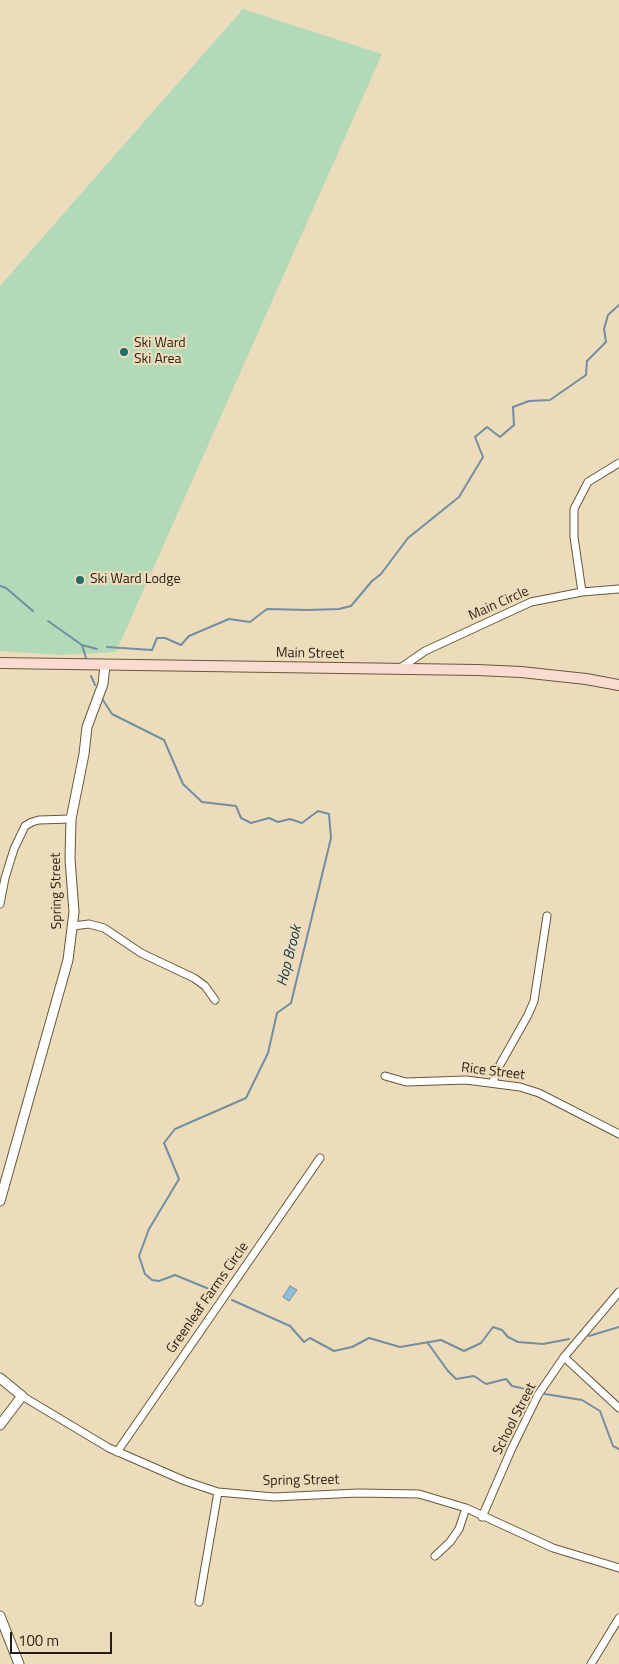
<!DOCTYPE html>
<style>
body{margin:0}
#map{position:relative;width:619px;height:1664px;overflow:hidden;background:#eddcbb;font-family:"Titillium Web",sans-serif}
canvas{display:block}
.scale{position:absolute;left:10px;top:1632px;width:102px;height:22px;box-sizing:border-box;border:2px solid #261f13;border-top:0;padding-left:6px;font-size:15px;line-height:18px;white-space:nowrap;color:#261f13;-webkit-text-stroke:4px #eddcbb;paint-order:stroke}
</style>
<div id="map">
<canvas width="619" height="1664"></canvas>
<div class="scale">100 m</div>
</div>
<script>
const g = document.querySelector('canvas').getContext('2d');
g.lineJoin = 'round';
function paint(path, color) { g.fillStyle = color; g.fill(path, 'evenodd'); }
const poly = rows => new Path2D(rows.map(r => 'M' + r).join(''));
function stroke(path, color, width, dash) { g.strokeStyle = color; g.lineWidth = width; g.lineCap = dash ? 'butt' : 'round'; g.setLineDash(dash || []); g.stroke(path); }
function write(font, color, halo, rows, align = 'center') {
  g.font = font + ' "Titillium Web",sans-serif'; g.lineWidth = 4.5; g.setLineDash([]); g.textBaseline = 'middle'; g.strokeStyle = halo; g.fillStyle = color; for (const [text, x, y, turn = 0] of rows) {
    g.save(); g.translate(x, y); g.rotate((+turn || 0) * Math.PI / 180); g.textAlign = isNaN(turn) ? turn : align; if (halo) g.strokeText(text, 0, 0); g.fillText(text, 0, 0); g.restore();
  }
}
paint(poly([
 [243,9,382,54,116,652,60,655,0,651,0,286]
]), '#b2dab9');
const water = poly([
 [290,1286,297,1290,289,1301,283,1297,290,1286]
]);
paint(water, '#92bedd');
stroke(water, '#728ea0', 1);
stroke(poly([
 [0,586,6,588,33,611],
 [48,621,82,645,86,658],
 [82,645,97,649],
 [107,647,152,650,157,638,165,638,181,645,189,636,229,619,250,622,267,609,308,610,339,609,351,606,372,581,381,574,408,538,459,497,483,457,475,437,487,427,500,437,514,425,513,407,529,401,550,400,586,375,587,361,606,342,604,329,608,315,619,305],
 [91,676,95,685],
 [103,700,112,714,164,740,183,784,202,802,236,806,241,818,251,823,269,818,278,822,290,819,302,823,318,811,329,814,331,838,291,1003,277,1013,268,1053,246,1098,175,1129,164,1143,179,1179,149,1229,139,1256,145,1274,152,1280,159,1281,175,1275,214,1291],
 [232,1300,290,1326,304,1342,310,1338,334,1351,352,1347,369,1338,400,1347,441,1340,464,1351,481,1343,493,1327,502,1330,508,1337,518,1342,543,1344,569,1339],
 [589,1336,619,1327],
 [427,1342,448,1371,456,1379,474,1376,486,1384,506,1379,512,1386,534,1391],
 [545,1394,582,1400,600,1411,613,1446,619,1449]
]), '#728ea0', 2);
const minor = poly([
 [582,592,574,537,574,509,588,482,619,463],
 [399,669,425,651,531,602,582,592,619,589],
 [0,904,5,878,14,849,25,826,32,822,39,820,71,819],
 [73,926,89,924,104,928,141,953,194,978,205,986,215,1000],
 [385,1076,406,1082,466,1080,520,1087,539,1093,619,1134],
 [493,1082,497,1070,528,1015,534,1001,547,916],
 [564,1357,619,1408],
 [22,1396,109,1448,185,1481,218,1492,274,1497,358,1493,419,1494,466,1508,553,1548,619,1568],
 [117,1452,320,1158],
 [482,1517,512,1448,538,1395,564,1357,619,1292],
 [435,1556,450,1542,459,1529,466,1508],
 [199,1602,218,1492],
 [591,1664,619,1618]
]);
const tertiary = poly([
 [0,1201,68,960,74,912,70,859,71,819,84,754,87,727,103,684,105,665],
 [0,1378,22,1396,0,1425],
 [0,1616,19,1664]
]);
const secondary = poly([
 [0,663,477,670,521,672,586,679,619,685]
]);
stroke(minor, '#66583b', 9);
stroke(tertiary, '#66583b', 11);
stroke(secondary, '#66583b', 12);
stroke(minor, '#fff', 7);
stroke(tertiary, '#fff', 9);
stroke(secondary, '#fadbd1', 10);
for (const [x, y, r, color] of [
 [124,352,5,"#236d68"],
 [80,580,5,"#236d68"]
]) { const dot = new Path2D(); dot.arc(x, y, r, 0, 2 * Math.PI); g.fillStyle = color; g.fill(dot); stroke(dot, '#eddcbb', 2); }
write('14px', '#261f13', '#eddcbb', [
 ["Ski Ward",134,344],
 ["Ski Area",134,360],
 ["Ski Ward Lodge",90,580]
], 'left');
write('14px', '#261f13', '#eddcbb', [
 ["Main Circle",499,604,-24],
 ["Main Street",310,654,1],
 ["Spring Street",57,891,-91],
 ["Rice Street",493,1072,7],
 ["Greenleaf Farms Circle",208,1298,-55],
 ["School Street",515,1419,-63],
 ["Spring Street",301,1481,-1]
]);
write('italic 15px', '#11354a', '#eddcbb', [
 ["Hop Brook",290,956,-76]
]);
</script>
